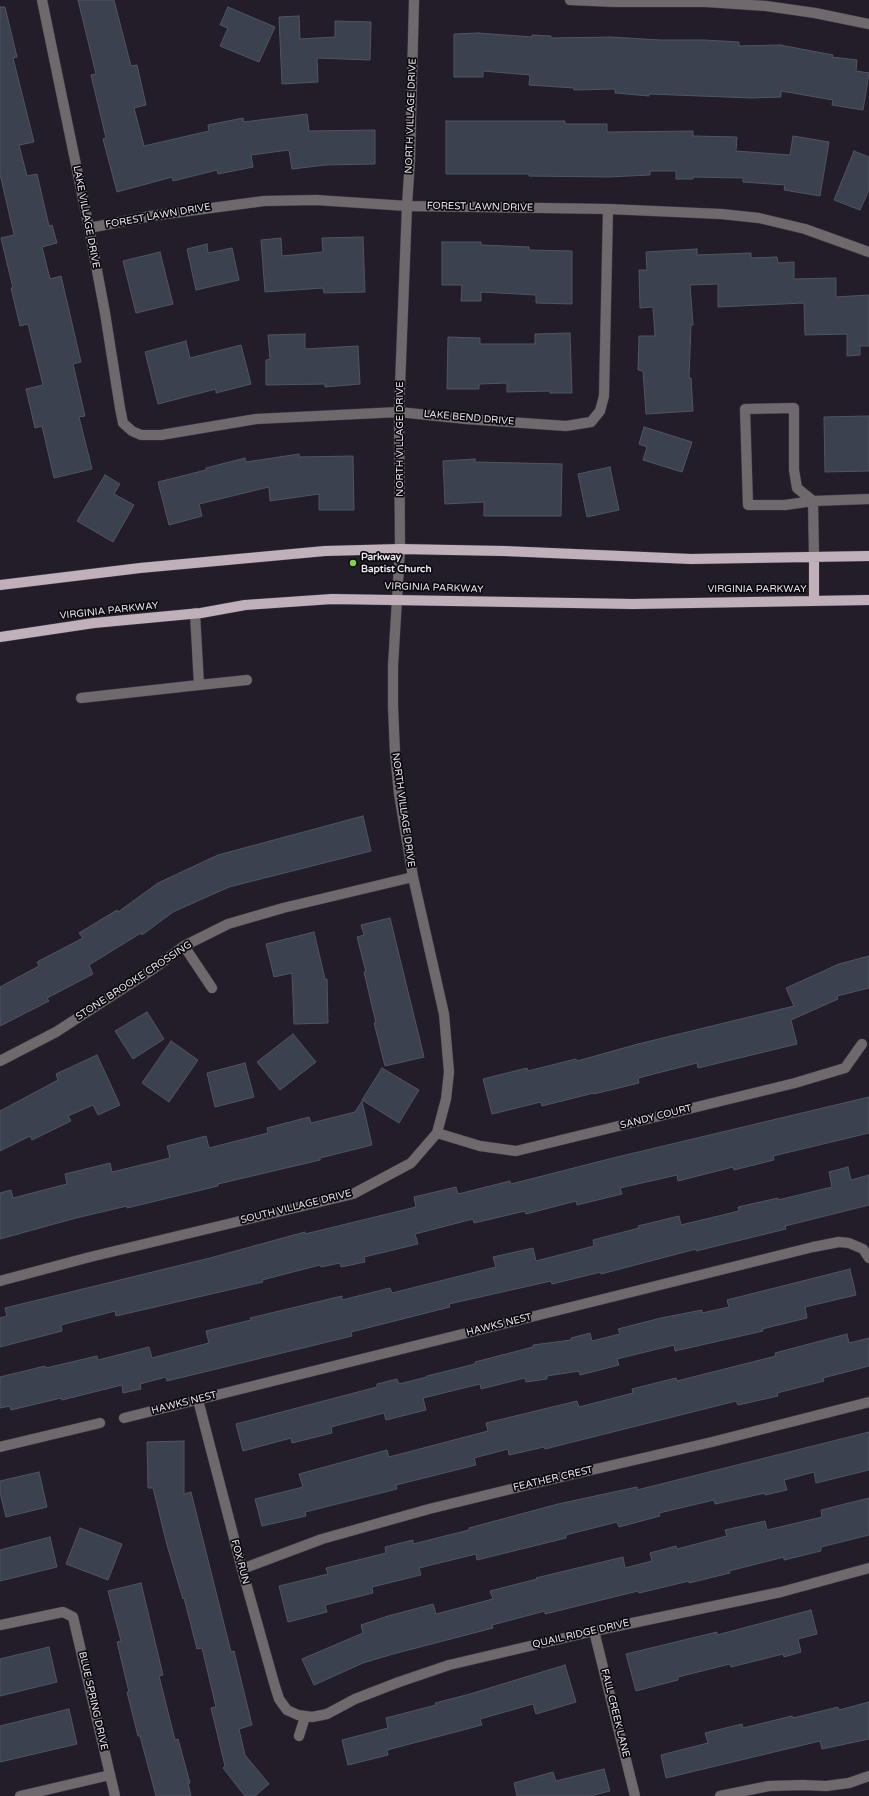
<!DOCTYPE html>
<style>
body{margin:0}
canvas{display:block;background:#231d2a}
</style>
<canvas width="869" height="1796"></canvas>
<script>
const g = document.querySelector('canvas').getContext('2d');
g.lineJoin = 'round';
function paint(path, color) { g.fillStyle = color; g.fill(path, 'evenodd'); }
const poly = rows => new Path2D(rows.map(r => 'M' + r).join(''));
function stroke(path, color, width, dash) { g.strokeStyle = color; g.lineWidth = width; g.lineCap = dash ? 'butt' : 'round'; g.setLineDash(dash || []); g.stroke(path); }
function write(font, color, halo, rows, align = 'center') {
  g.font = font + ' "Varela Round",sans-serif'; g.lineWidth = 3.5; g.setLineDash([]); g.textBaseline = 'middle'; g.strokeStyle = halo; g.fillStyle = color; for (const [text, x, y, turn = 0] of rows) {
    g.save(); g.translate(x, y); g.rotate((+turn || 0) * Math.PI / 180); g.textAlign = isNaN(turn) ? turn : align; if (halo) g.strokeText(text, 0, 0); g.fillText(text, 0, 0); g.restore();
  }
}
const building = poly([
 [78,0,114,0,131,66,137,65,146,105,134,108,144,146,209,131,208,125,243,118,244,122,307,114,309,131,375,130,375,164,325,165,292,169,289,150,251,155,253,167,218,174,217,170,173,181,172,177,117,192,103,139,106,138,91,75,96,74,78,0],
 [0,7,5,7,17,57,13,58,34,142,19,145,27,176,37,174,49,226,52,225,57,243,42,247,50,279,61,276,81,362,73,364,85,416,79,417,92,469,54,478,42,426,35,428,26,389,43,385,28,324,20,326,11,288,13,288,1,238,14,235,0,174,0,7],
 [228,7,275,27,259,62,220,46,228,28,220,25,228,7],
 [299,16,300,39,335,37,335,21,371,22,370,60,317,58,318,82,282,84,279,17,299,16],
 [478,33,532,37,532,35,551,36,551,38,611,37,660,40,704,40,739,42,739,46,780,45,833,55,832,57,857,60,856,71,869,73,863,110,832,105,833,100,781,91,781,97,751,98,649,94,649,96,615,93,615,89,574,90,574,88,529,85,530,75,483,71,483,77,454,77,454,34,478,33],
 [446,121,565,121,565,124,607,124,607,132,693,131,693,136,737,137,736,151,790,155,793,136,829,142,820,196,784,190,785,185,743,182,743,178,693,177,693,179,676,179,676,171,650,171,650,175,607,177,529,176,529,174,446,174,446,121],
 [854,151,869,157,869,190,860,210,834,200,854,151],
 [363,237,365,292,324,293,323,288,265,292,261,240,281,238,282,256,323,252,322,238,363,237],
 [442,242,481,242,481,245,529,247,529,250,572,251,572,304,536,303,536,295,481,292,481,301,461,301,462,285,442,285,442,242],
 [207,244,208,253,232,248,239,280,196,290,187,249,207,244],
 [697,249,697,255,751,253,751,258,777,257,778,263,794,262,794,279,836,278,836,297,869,295,869,346,860,346,860,355,847,356,847,334,805,335,804,303,718,307,718,284,690,285,693,325,691,325,689,378,691,378,693,411,646,414,643,371,638,370,639,336,655,336,653,307,640,308,639,270,647,270,646,252,697,249],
 [160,252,173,304,136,313,123,261,160,252],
 [570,333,572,393,550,393,550,391,507,392,507,383,479,384,479,389,447,389,448,337,480,338,480,344,535,344,535,334,570,333],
 [305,334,305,349,358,346,360,384,325,387,325,384,266,385,266,360,270,359,268,335,305,334],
 [186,341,190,358,241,345,251,384,216,393,216,389,158,404,145,352,186,341],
 [869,416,869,471,825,472,824,417,869,416],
 [644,427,692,442,682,472,643,460,647,447,639,444,644,427],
 [299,454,299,457,353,456,354,510,319,510,319,494,270,501,269,487,199,504,202,516,169,525,158,482,206,470,206,468,245,458,246,462,299,454],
 [475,459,475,462,562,464,561,516,484,516,484,502,445,504,443,461,475,459],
 [610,467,619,510,587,517,578,474,610,467],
 [105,475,120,484,114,494,134,505,113,542,77,521,105,475],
 [363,816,371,851,229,887,173,912,142,935,141,933,89,965,93,974,47,998,49,1001,0,1026,0,987,39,966,37,962,83,938,79,933,117,910,118,912,158,883,218,855,363,816],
 [390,918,424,1057,385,1066,374,1023,376,1023,364,972,366,972,357,937,364,935,361,925,390,918],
 [314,932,325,979,327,979,328,1023,294,1024,292,973,274,977,266,944,314,932],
 [869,956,869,988,837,996,838,999,791,1020,797,1044,698,1068,697,1063,638,1078,639,1083,594,1094,594,1093,542,1106,541,1102,492,1114,483,1079,527,1068,528,1071,576,1059,577,1061,638,1044,794,1006,786,988,839,964,869,956],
 [147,1012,164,1039,133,1059,115,1031,147,1012],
 [293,1034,316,1062,280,1090,257,1062,293,1034],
 [171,1041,198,1060,169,1102,142,1083,171,1041],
 [97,1055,120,1105,98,1115,93,1105,68,1116,71,1121,32,1140,30,1136,0,1151,0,1111,58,1080,56,1074,97,1055],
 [245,1063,254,1097,215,1107,207,1073,245,1063],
 [382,1068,419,1090,399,1123,362,1100,382,1068],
 [869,1097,869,1133,773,1156,774,1160,734,1170,733,1167,678,1181,677,1175,620,1188,622,1194,577,1205,576,1201,526,1214,525,1211,474,1223,473,1219,415,1234,418,1244,364,1257,365,1262,341,1267,340,1263,321,1267,320,1265,262,1280,263,1282,116,1316,115,1311,61,1325,62,1331,0,1347,0,1318,7,1316,5,1308,210,1258,305,1232,305,1234,416,1207,414,1197,456,1187,458,1194,510,1181,511,1184,613,1158,869,1097],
 [362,1101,372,1145,320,1158,320,1160,218,1184,218,1186,127,1208,127,1206,76,1218,0,1239,0,1193,11,1190,13,1198,67,1184,65,1174,110,1163,112,1172,170,1158,167,1146,206,1136,209,1148,268,1133,267,1128,309,1117,311,1123,355,1112,362,1101],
 [848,1167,851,1180,869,1175,869,1205,785,1226,786,1229,696,1251,696,1249,601,1274,601,1272,552,1284,551,1281,449,1304,450,1307,351,1332,352,1336,167,1381,166,1377,140,1384,141,1389,123,1393,122,1385,62,1400,61,1398,11,1410,10,1406,0,1408,0,1377,45,1366,46,1368,97,1356,98,1360,149,1347,152,1358,209,1343,206,1331,251,1320,250,1318,342,1296,342,1300,390,1288,392,1293,496,1267,493,1257,533,1248,536,1261,594,1246,593,1240,639,1228,638,1226,679,1216,681,1225,739,1211,738,1207,778,1198,778,1200,832,1187,829,1172,848,1167],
 [850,1269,856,1295,805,1307,807,1318,762,1329,763,1331,675,1351,674,1345,617,1359,619,1365,580,1375,579,1371,547,1376,547,1379,526,1382,525,1378,481,1389,480,1384,423,1398,426,1410,386,1420,384,1413,331,1427,332,1433,292,1443,291,1438,243,1451,236,1424,377,1387,377,1384,397,1379,399,1384,427,1377,427,1376,475,1364,475,1362,533,1347,533,1345,571,1340,571,1338,590,1333,592,1341,620,1334,618,1329,661,1318,702,1310,702,1313,729,1307,727,1300,850,1269],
 [847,1334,849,1343,869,1338,869,1366,823,1378,824,1381,777,1393,778,1396,738,1405,736,1401,545,1449,544,1447,509,1455,508,1449,474,1458,476,1465,396,1485,397,1489,305,1512,306,1516,262,1526,255,1499,303,1487,299,1474,387,1450,389,1457,488,1431,486,1423,577,1401,579,1407,633,1393,632,1389,676,1378,677,1381,776,1356,775,1353,847,1334],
 [869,1432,869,1470,816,1483,814,1472,784,1480,787,1490,765,1495,765,1493,715,1504,714,1500,659,1513,660,1516,619,1527,617,1522,566,1535,566,1538,477,1560,476,1554,419,1568,421,1575,372,1587,373,1593,325,1605,327,1612,288,1622,279,1586,328,1574,326,1568,386,1553,385,1547,413,1540,413,1544,469,1530,469,1528,558,1504,637,1487,637,1490,869,1432],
 [184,1441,184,1494,191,1492,231,1652,234,1651,252,1725,239,1729,245,1755,269,1784,255,1796,245,1796,223,1768,225,1766,211,1708,216,1707,202,1648,197,1649,184,1598,183,1599,167,1545,153,1488,148,1488,147,1442,184,1441],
 [39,1472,47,1507,6,1517,0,1493,0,1481,39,1472],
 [869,1498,869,1535,821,1547,821,1551,784,1560,784,1557,729,1571,730,1573,689,1583,689,1581,639,1593,638,1591,545,1614,545,1611,492,1625,493,1628,393,1654,363,1663,314,1685,302,1659,363,1633,361,1625,388,1616,433,1604,436,1614,493,1599,490,1591,537,1579,536,1578,623,1557,625,1568,652,1561,650,1553,676,1546,677,1549,727,1536,725,1530,765,1521,767,1530,822,1517,821,1510,869,1498],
 [80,1528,122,1544,108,1580,66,1564,80,1528],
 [50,1537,57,1567,0,1581,0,1550,50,1537],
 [141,1583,163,1675,159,1676,175,1740,178,1739,190,1783,188,1783,191,1796,156,1796,140,1736,138,1736,127,1692,129,1692,117,1642,121,1641,108,1591,141,1583],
 [811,1610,817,1634,798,1639,801,1652,784,1657,783,1654,731,1667,730,1664,678,1677,678,1680,636,1691,626,1654,717,1632,717,1635,811,1610],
 [49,1647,57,1682,0,1696,0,1659,49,1647],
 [565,1665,576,1702,536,1714,533,1704,480,1719,482,1725,387,1750,388,1755,348,1765,342,1740,388,1728,386,1718,436,1705,435,1703,470,1694,565,1665],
 [869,1702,869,1739,822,1749,820,1741,666,1778,661,1755,708,1743,705,1733,742,1724,743,1728,792,1716,793,1718,838,1707,839,1710,869,1702],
 [69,1709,77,1744,0,1762,0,1726,69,1709],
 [604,1769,610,1791,590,1796,517,1796,514,1783,553,1772,556,1781,604,1769]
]);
paint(building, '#3c414f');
stroke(building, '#4f5463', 1);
const minor = poly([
 [42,0,89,228,105,313,120,408,123,423,132,431,141,435,161,435,256,419,399,412,466,419,566,426,591,422,600,411,604,396,608,209],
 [570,0,615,2,706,2,766,6,815,13,869,24],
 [89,228,151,216,264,201,316,200,407,206,608,209,721,214,759,218,805,229,869,252],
 [813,501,797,488,794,470,794,408,745,409,748,505,785,505,813,501,869,499],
 [813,501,814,557],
 [199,685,247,680],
 [81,698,199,685,195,613],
 [184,946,212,988],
 [0,1061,56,1032,153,969,184,946,228,924,283,908,413,877],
 [437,1133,480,1146,516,1151,795,1083,845,1068,862,1044],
 [0,1281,90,1257,353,1194,411,1163,437,1133,446,1099,449,1072,444,1014,413,877,399,794,395,753,393,706,393,666,400,549,399,412,407,206,410,159,414,0],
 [198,1400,242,1569,274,1683,279,1699,287,1710,298,1715,312,1717,327,1714,355,1699,399,1682,449,1665,594,1631,781,1592,869,1568],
 [124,1418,813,1247,839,1242,849,1243,863,1249,869,1258],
 [0,1447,100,1423],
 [242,1569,322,1539,429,1509,540,1482,712,1442,869,1402],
 [0,1625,63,1612,73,1617,115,1796],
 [594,1631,635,1796],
 [299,1736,305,1717],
 [20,1796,110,1775],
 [720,1796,769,1786,803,1785,826,1786,849,1783,869,1776]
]);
const major = poly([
 [0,585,140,568,325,551,400,549,504,551,691,559,869,556],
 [814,601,814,557],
 [0,637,94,623,201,613,245,605,332,599,633,604,869,600]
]);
stroke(minor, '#3f3945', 11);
stroke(major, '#3f3945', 11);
stroke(minor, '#6f686c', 10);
stroke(major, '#bfb0ba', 10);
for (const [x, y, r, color] of [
 [353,563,4,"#82d04f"]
]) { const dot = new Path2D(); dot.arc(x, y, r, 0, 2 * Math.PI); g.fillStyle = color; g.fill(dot); stroke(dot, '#0b090e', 1.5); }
write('10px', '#e9e5ee', '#0b090e', [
 ["NORTH VILLAGE DRIVE",411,116,-88],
 ["FOREST LAWN DRIVE",480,207,1],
 ["FOREST LAWN DRIVE",158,216,-10],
 ["LAKE VILLAGE DRIVE",86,217,79],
 ["LAKE BEND DRIVE",469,418,5],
 ["NORTH VILLAGE DRIVE",400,439,-90],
 ["VIRGINIA PARKWAY",434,588,2],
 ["VIRGINIA PARKWAY",757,589],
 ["VIRGINIA PARKWAY",109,611,-6],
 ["NORTH VILLAGE DRIVE",403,810,82],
 ["STONE BROOKE CROSSING",134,981,-33],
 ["SANDY COURT",656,1117,-14],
 ["SOUTH VILLAGE DRIVE",296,1207,-14],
 ["HAWKS NEST",499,1325,-14],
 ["HAWKS NEST",184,1403,-14],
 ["FEATHER CREST",553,1479,-13],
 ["FOX RUN",240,1562,75],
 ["QUAIL RIDGE DRIVE",581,1634,-13],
 ["BLUE SPRING DRIVE",93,1701,77],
 ["FALL CREEK LANE",615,1713,76]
]);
write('bold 10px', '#e9e5ee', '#0b090e', [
 ["Parkway",361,557],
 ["Baptist Church",361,569]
], 'left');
</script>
